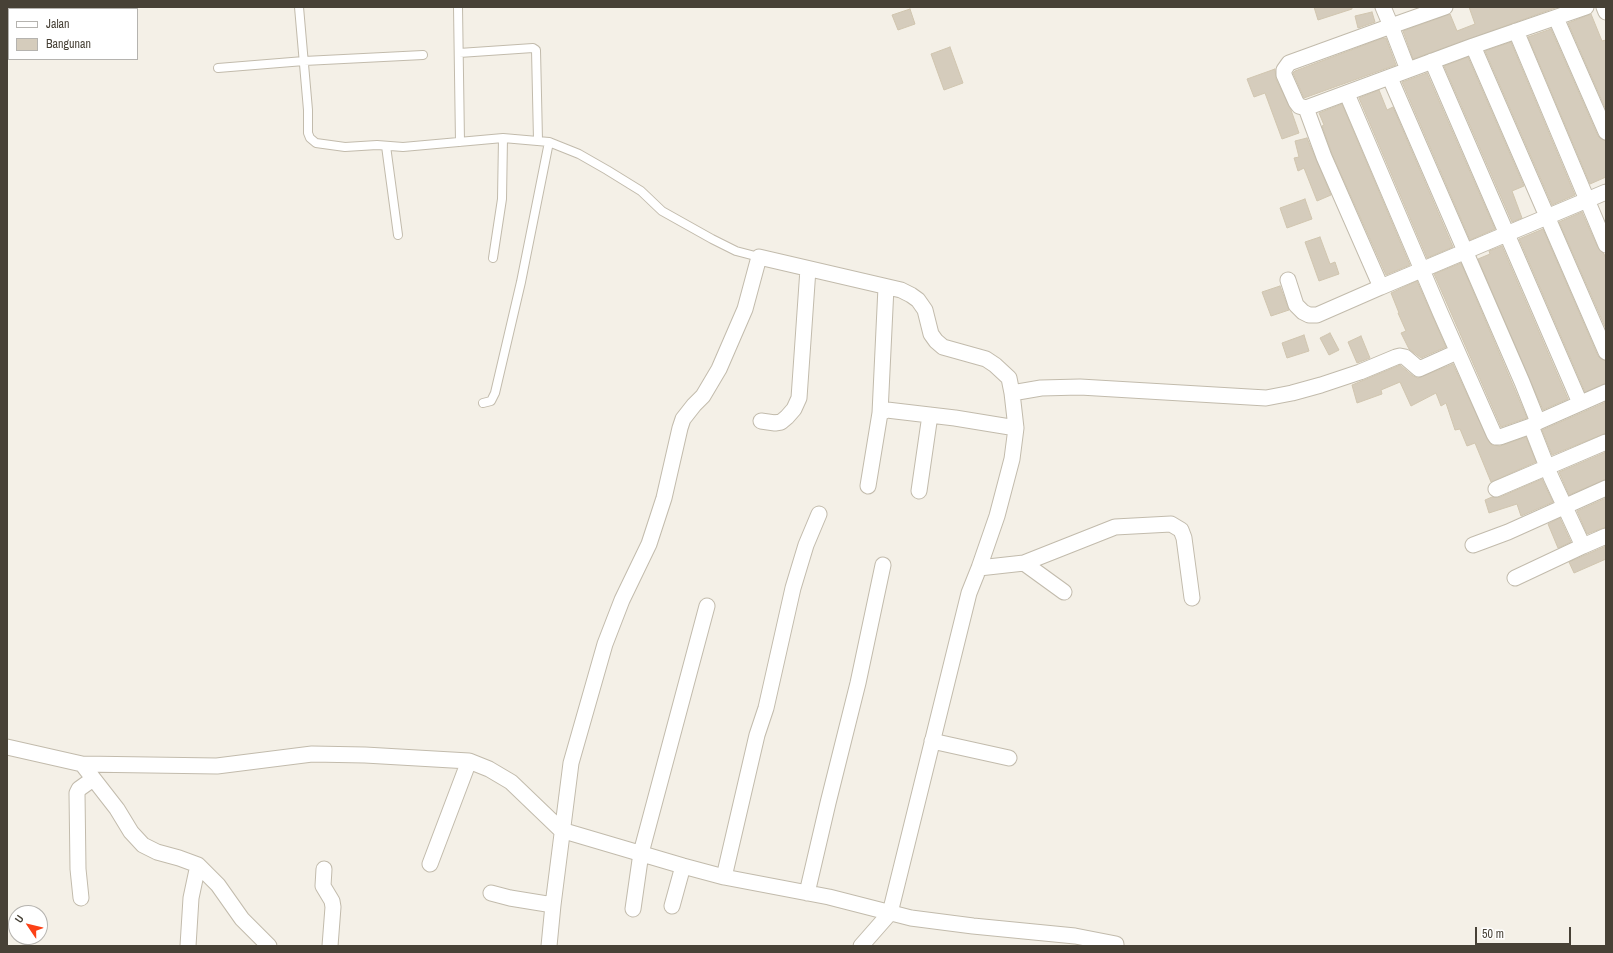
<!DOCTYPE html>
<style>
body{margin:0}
#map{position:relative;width:1613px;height:953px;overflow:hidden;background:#f4f0e7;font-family:"Archivo Narrow",sans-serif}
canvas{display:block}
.frame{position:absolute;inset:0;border:8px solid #474136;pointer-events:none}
.legend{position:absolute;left:8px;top:8px;width:130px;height:52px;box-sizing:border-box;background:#fff;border:1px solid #b5b3af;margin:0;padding:5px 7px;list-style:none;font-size:12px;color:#474136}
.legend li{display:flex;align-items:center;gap:8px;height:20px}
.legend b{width:20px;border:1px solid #b5b3af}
.north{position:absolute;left:8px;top:905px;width:40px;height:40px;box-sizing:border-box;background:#fff;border:1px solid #b5b3af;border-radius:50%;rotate:305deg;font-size:11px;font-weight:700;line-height:16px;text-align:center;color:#474136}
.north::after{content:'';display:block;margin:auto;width:14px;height:18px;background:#fc4116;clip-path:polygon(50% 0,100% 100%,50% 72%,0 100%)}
.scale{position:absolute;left:1475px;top:927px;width:96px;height:18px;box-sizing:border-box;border:2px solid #474136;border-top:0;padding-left:5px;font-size:12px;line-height:14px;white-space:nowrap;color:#474136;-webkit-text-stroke:3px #fff;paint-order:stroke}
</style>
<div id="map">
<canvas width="1613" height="953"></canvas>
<div class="frame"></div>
<ul class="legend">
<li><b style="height:5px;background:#fff"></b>Jalan</li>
<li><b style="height:11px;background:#d5ccbc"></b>Bangunan</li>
</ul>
<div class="north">U</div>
<div class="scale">50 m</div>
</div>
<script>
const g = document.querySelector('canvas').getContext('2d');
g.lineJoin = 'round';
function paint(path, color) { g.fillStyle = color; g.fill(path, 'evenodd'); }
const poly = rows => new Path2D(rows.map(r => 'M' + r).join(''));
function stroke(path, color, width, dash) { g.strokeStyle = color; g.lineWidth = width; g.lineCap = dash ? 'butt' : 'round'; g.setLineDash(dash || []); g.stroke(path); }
const building = poly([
 [1314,7,1352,7,1352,9,1318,20,1314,7],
 [1469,7,1558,7,1413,59,1403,31,1450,14,1457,31,1475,24,1469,7],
 [910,9,915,24,898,30,892,15,910,9],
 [1372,12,1375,22,1358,28,1355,16,1372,12],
 [1591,14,1602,41,1606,40,1606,110,1568,23,1591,14],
 [1551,29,1598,136,1601,139,1606,141,1606,177,1590,184,1528,37,1551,29],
 [1383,38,1386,38,1396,65,1304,98,1293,73,1295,71,1383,38],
 [1511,42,1575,195,1552,205,1485,51,1511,42],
 [950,47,963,83,944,90,931,54,950,47],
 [1468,57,1524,186,1512,191,1522,218,1512,222,1444,66,1468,57],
 [1275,69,1276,79,1291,110,1299,133,1282,139,1265,93,1254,97,1247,79,1275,69],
 [1427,73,1495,229,1470,240,1402,82,1427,73],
 [1379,90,1387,110,1393,107,1453,247,1427,258,1359,98,1379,90],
 [1342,104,1410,265,1386,275,1332,154,1322,126,1324,125,1319,113,1342,104],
 [1307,138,1331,195,1317,201,1304,168,1298,171,1294,158,1299,157,1295,141,1307,138],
 [1305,199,1312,219,1287,228,1280,208,1305,199],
 [1582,212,1598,248,1604,254,1606,258,1606,329,1559,222,1582,212],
 [1543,229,1598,356,1601,359,1606,361,1606,383,1585,392,1519,239,1543,229],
 [1320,237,1330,264,1335,262,1339,274,1319,281,1305,242,1320,237],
 [1502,246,1568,399,1543,410,1478,259,1490,254,1489,251,1502,246],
 [1461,263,1527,418,1501,427,1434,274,1461,263],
 [1417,281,1446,347,1421,358,1409,349,1401,333,1406,331,1398,313,1399,313,1391,293,1417,281],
 [1280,286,1289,310,1271,316,1262,292,1280,286],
 [1330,333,1339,350,1329,355,1320,338,1330,333],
 [1304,335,1309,351,1287,358,1282,343,1304,335],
 [1361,336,1370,358,1357,363,1348,342,1361,336],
 [1453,364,1489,442,1492,445,1500,446,1526,437,1536,462,1491,482,1475,443,1467,446,1460,429,1455,430,1446,403,1441,406,1436,393,1411,406,1400,382,1381,390,1382,394,1357,403,1352,385,1400,365,1413,376,1418,378,1453,364],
 [1606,402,1606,433,1552,455,1542,430,1606,402],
 [1606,452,1606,479,1569,495,1559,472,1606,452],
 [1542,479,1553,502,1521,516,1517,504,1489,513,1485,500,1492,497,1500,497,1542,479],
 [1606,498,1606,527,1587,534,1577,511,1606,498],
 [1560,518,1571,542,1558,548,1548,524,1560,518],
 [1606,546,1606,559,1574,573,1569,562,1606,546]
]);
paint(building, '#d5ccbc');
stroke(building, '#d0c5af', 1);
const service = poly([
 [299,7,308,110,308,133,310,138,316,143,345,147,377,145,403,147,503,138,549,142,579,154,607,170,641,191,662,211,712,239,736,251,759,257],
 [458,7,460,142],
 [459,53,533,48,536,50,538,140],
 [218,68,304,61,423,55],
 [386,146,398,235],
 [493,258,502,199,503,138],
 [483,403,491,401,495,393,521,282,549,142]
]);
const minor = poly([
 [1383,7,1391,26,1445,7],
 [1604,7,1606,12],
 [1556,18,1606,132],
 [1516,31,1606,245],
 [1473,46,1606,352],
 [1432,61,1580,403],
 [1408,70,1391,26,1289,63,1284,70,1284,75,1296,102,1299,106,1306,108,1324,157,1381,287,1606,192],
 [1347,94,1440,312,1494,434,1496,437,1500,437,1531,426,1538,422,1522,382,1390,78],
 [1306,108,1473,46,1586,7],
 [1288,280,1296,305,1303,312,1309,315,1317,315,1381,287],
 [1012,393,1041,388,1080,387,1266,398,1292,393,1321,385,1360,372,1396,357,1400,356,1405,357,1419,369,1457,352],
 [880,413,886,287],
 [761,421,775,423,781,422,787,417,794,409,799,398,808,269],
 [1538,422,1606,392],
 [1531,426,1551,477,1583,546,1606,536],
 [868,486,880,413,887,410,955,418,1016,428],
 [1496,489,1606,442],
 [919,491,930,415],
 [1473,545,1508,532,1606,488],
 [1024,563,1064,592],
 [979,568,1024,563,1115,527,1171,524,1181,530,1184,538,1192,598],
 [1515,578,1583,546],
 [932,741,1009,758],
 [7,747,82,764,117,809,131,832,143,845,157,852,179,858,198,865,218,885,242,919,269,946],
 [82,764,217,766,312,754,365,755,469,761,489,769,511,782,561,830,683,866,724,877,829,897,911,918,973,926,1075,936,1116,944,1116,946],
 [430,864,469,761],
 [324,869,323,886,332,901,333,907,330,946],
 [724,877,757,735,766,708,793,588,806,545,819,514],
 [491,893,510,898,553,905],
 [807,893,828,803,858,683,883,565],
 [81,898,78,869,77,793,79,789,93,779],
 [672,906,683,866],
 [633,909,641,853,707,606],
 [188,946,191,898,198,865],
 [549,946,553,905,571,763,605,644,622,600,649,544,664,498,680,428,683,419,694,405,703,396,719,369,745,309,759,257,901,290,911,295,918,300,925,310,931,334,936,341,943,347,986,359,995,365,1009,378,1012,393,1016,428,1012,459,997,516,979,568,969,593,890,913,861,946]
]);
stroke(service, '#c2bbac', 10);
stroke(minor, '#c2bbac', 17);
stroke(service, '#fff', 8);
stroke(minor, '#fff', 15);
</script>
